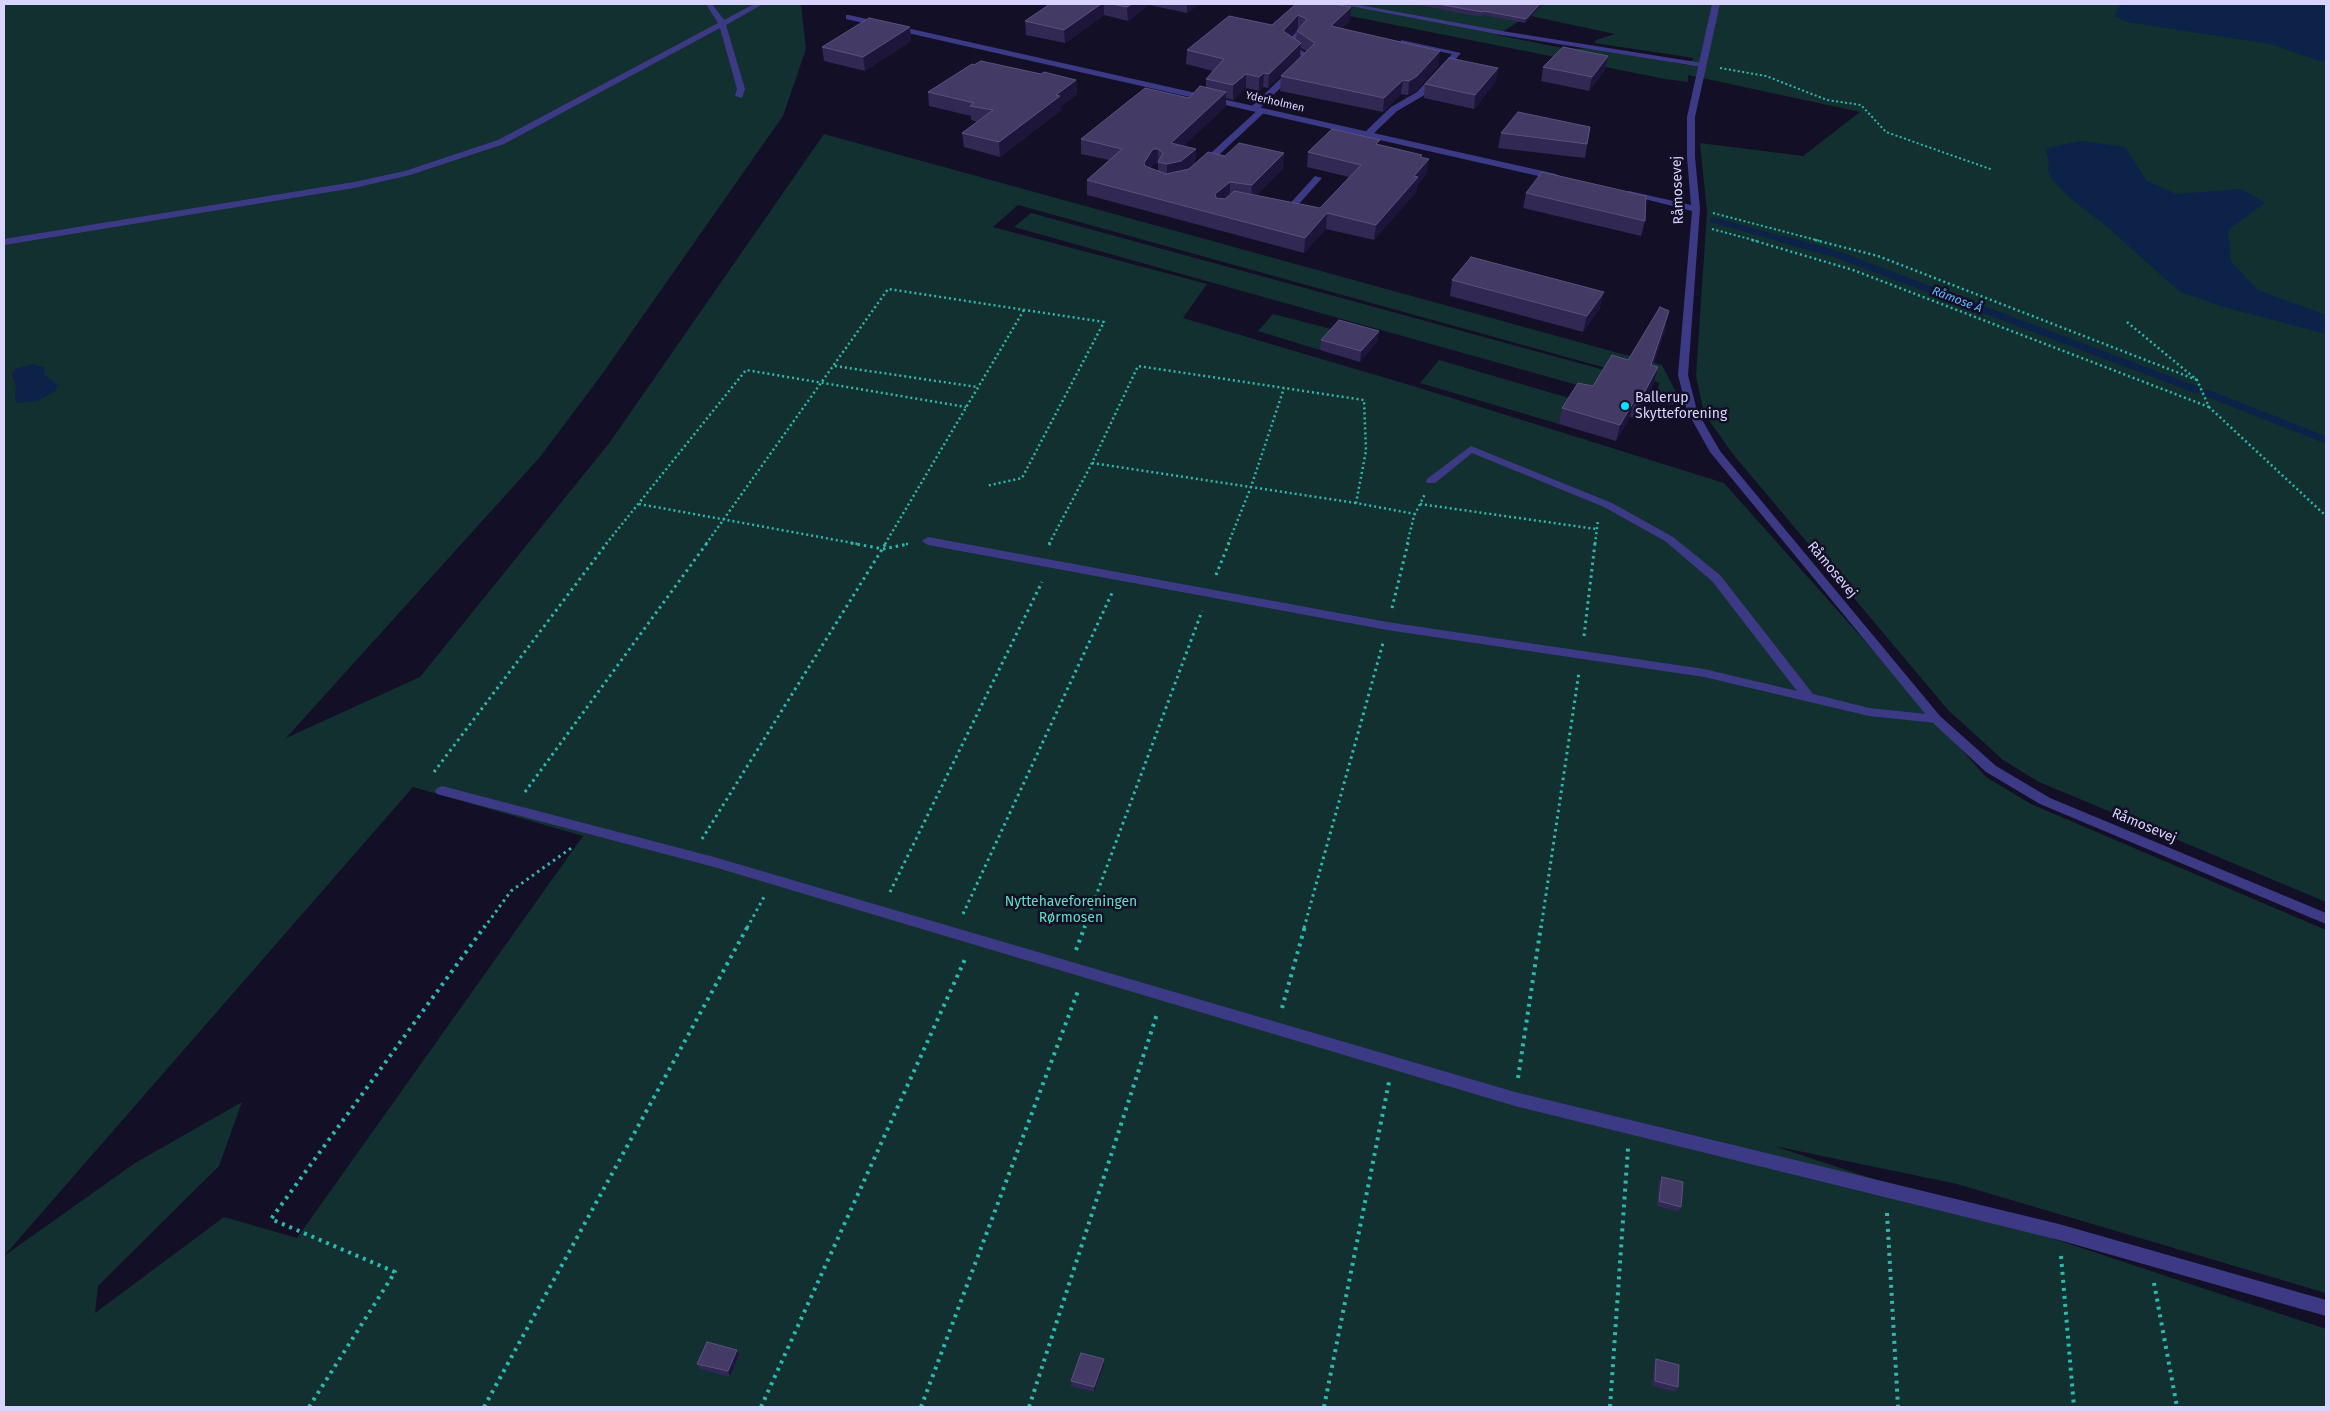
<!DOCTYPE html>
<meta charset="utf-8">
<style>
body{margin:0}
#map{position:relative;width:2330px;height:1411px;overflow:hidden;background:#130f26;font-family:"Fira Sans",sans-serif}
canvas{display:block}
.frame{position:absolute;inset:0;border:5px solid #d9d4ff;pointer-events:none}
</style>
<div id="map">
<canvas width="2330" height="1411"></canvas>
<div class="frame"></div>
</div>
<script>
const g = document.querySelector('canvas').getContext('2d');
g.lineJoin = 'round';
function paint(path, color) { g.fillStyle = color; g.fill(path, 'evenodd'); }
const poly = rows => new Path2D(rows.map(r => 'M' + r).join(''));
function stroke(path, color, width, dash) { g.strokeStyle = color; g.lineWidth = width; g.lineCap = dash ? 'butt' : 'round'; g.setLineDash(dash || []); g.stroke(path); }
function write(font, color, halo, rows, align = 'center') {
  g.font = font + ' "Fira Sans",sans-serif'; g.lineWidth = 5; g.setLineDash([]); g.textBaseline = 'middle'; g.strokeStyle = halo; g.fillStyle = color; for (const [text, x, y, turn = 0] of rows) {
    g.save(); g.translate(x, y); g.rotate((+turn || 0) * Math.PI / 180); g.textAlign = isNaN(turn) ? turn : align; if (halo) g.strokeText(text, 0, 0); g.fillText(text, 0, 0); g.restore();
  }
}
paint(poly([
 [4,4,801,4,806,49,783,116,600,377,540,457,286,738,420,677,610,442,824,134,1662,365,1678,396,1678,401,1673,405,1650,403,1660,383,1018,205,993,227,1207,284,1183,318,1413,386,1724,483,1986,777,2031,804,2326,930,2326,1293,1957,1184,1774,1146,2326,1329,2326,1407,4,1407],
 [413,787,583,836,297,1238,224,1217,95,1313,98,1286,219,1166,242,1102,135,1163,4,1256],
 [1290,4,2326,4,2326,902,2039,782,2003,760,1948,710,1732,453,1704,413,1696,376,1707,212,1700,143,1803,156,1860,112,1688,75,1688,82,1665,79],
 [1517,13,1615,34,1596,40,1594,43,1694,58,1687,65,1600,48,1568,49,1497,35,1518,22],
 [1031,213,1608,371,1595,390,1014,227],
 [1273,314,1339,331,1320,350,1258,331],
 [1439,360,1576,400,1559,424,1420,383]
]), '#12302f');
paint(poly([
 [2127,4,2326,4,2326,63,2270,44,2127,22,2114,16,2120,5],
 [2081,141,2125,147,2147,181,2176,194,2241,189,2265,203,2228,230,2231,261,2258,290,2326,315,2326,334,2224,307,2180,292,2106,226,2070,198,2053,181,2047,168,2049,162,2046,148],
 [33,364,45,368,44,374,58,386,55,391,38,401,18,403,15,400,16,387,12,374,16,369]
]), '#0c2248');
stroke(poly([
 [1713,220,1789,241]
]), '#0c2248', 5.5);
stroke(poly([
 [1785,240,1833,253,2197,390],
 [2207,393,2326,440]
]), '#0c2248', 7);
stroke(poly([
 [1720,68,1766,76,1827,100,1861,105,1886,132,1993,170],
 [1713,213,1820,241],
 [1712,229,1757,241]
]), '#2fb8b0', 2, [2, 2.5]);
stroke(poly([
 [1752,240,1853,270,2209,407],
 [1815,240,1878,256,2197,380],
 [2127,322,2197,380,2209,407,2326,516],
 [835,366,977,387],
 [1092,463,1356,503],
 [639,504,858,544],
 [1420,504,1596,529],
 [606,544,746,370,966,407],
 [706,544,888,289,1104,322,1022,478,986,486],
 [885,544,1024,310],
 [906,544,908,544],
 [1049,544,1092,463,1138,366,1364,400,1366,451,1356,503,1415,514],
 [1228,544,1251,487,1284,388],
 [1407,544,1414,516,1425,494],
 [1595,544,1598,520]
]), '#2fb8b0', 2.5, [2, 3]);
stroke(poly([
 [851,543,883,549,908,544],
 [1049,545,1050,543],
 [1216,575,1229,543],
 [1392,608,1408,543],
 [1584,636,1595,543],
 [434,772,607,543],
 [525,792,707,543],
 [702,839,886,543],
 [890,892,1042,582],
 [963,914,1112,593],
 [484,928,511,891,574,846],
 [747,928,764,897],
 [1084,928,1202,611],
 [1304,928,1383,643],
 [1541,928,1579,672]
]), '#2fb8b0', 3, [2.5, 4]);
stroke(poly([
 [1076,950,1085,926],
 [1282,1008,1305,926],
 [1518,1078,1541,926],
 [1887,1213,1898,1407],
 [2061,1256,2074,1407],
 [2154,1283,2177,1407],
 [309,1407,395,1272,271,1219,485,926],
 [484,1407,748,926],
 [761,1407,966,957],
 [921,1407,1078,991],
 [1029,1407,1157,1014],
 [1324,1407,1389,1082],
 [1610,1407,1628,1148]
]), '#2fb8b0', 4, [3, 5]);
paint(poly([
 [706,4,712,4,724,20,754,4,763,4,726,25,745,89,742,98,735,96,737,89,720,28,504,144,410,175,354,188,4,245,4,239,354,182,405,171,498,140,718,23,706,4],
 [1340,4,1354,4,1502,31,1702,63,1706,65,1702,67,1502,35,1340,4],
 [1297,31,1304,33,1293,45,1312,57,1258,110,1252,110,1252,106,1303,57,1284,45,1297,31],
 [1401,40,1461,53,1423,96,1397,111,1371,136,1365,136,1365,132,1391,107,1417,92,1452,54,1401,44,1401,40],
 [1260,108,1267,110,1207,166,1201,166,1201,162,1260,108],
 [1315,176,1322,178,1290,214,1281,213,1281,209,1285,209,1315,176],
 [1471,446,1612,503,1673,537,1720,575,1813,694,1869,708,1936,715,1942,719,1936,723,1869,716,1704,677,1387,630,928,545,922,541,928,537,1387,622,1704,669,1797,691,1712,581,1665,541,1604,507,1472,453,1435,483,1427,483,1426,481,1427,479,1471,446],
 [442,786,714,857,1515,1092,2059,1224,2326,1300,2326,1316,2059,1240,1515,1106,714,867,437,794,435,791,437,788,442,786]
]), '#3d3a85');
paint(poly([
 [1712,4,1720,4,1695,117,1695,157,1700,209,1688,375,1697,411,1720,451,1940,716,1996,766,2050,798,2326,913,2326,924,2040,804,1986,772,1932,722,1710,452,1687,411,1678,375,1692,211,1625,194,1629,191,1691,205,1687,157,1687,117,1712,4],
 [849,15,1556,174,1560,177,1556,180,846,19,846,15,849,15]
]), '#3d3a85');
paint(poly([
 [1050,4,1199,4,1187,13,1149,5,1128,21,1104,15,1065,43,1026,35,1025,21],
 [1296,4,1350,21,1342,28,1439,65,1416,91,1408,95,1401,94,1383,112,1280,91,1281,76,1306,51,1301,48,1268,88,1263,87,1259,91,1246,88,1233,100,1226,98,1226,106,1183,146,1196,149,1195,163,1283,168,1256,195,1320,208,1349,177,1307,167,1308,152,1380,145,1422,157,1427,173,1417,185,1416,192,1374,240,1326,229,1304,253,1087,195,1087,180,1109,160,1081,154,1081,139,1189,98,1206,87,1206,79,1213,71,1186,64,1187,50,1272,25],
 [1298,29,1297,31,1296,40,1291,36],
 [1153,164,1158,164,1158,171,1151,168],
 [1414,4,1543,4,1525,23,1483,15,1481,17],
 [911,41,865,71,824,61,822,47],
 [1608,56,1605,70,1589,91,1541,81,1543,67],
 [1041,74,1076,80,1077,94,1061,106,1061,110,1000,157,964,147,962,133,978,122,971,120,971,116,929,106,928,92],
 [1496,81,1474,109,1424,98,1425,84],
 [1590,127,1585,158,1498,148,1501,133],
 [1526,193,1645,221,1641,236,1523,208],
 [1452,280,1600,308,1583,332,1450,296],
 [1666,327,1653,365,1654,383,1635,418,1630,417,1616,441,1559,424,1562,408,1593,386,1628,360],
 [1379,331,1377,342,1360,362,1320,350,1321,340],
 [1662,1177,1681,1207,1678,1212,1657,1206,1659,1182],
 [737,1350,739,1355,730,1377,700,1369,697,1364],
 [1104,1359,1104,1364,1094,1392,1071,1386,1071,1381],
 [1656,1359,1678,1387,1675,1392,1652,1386,1654,1364]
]), '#312854');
paint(poly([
 [1101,4,1104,4,1104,15,1065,43,1064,30],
 [1132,4,1149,4,1149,5,1128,21,1127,7],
 [1187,4,1199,4,1187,13],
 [1540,4,1543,4,1525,23,1526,19],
 [1351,7,1350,21,1330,40,1331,26],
 [1298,15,1298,29,1282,45,1283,31],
 [910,27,911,41,865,71,863,57],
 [1301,43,1300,57,1268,88,1269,74],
 [1440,51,1439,65,1416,91,1408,95,1409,81],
 [1608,56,1605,70,1589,91,1592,77],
 [1498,68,1496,81,1474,109,1475,95],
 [1264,73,1263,87,1259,91,1259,77],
 [1246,74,1246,88,1233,100,1233,85],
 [1076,80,1077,94,1061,106,1061,110,1000,157,999,142,1056,95],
 [1403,80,1401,94,1383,112,1384,98],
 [1226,92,1226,106,1171,158,1171,143],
 [1153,149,1158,149,1158,164,1153,164,1144,178,1144,163],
 [1196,149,1195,163,1181,176,1167,179,1167,164],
 [1284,153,1283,168,1251,200,1252,185],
 [1422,155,1421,168,1429,159,1427,173,1417,185,1416,192,1374,240,1376,225,1414,176,1420,157],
 [1230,182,1230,197,1215,210,1215,194],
 [1327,213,1326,229,1304,253,1305,238],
 [1604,292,1600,308,1583,332,1587,316],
 [1669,311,1666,327,1647,381,1651,365],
 [1379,331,1377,342,1360,362,1361,351],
 [1658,367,1654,383,1635,418,1639,402],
 [1634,401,1630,417,1616,441,1620,425],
 [737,1350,739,1355,730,1377,728,1371],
 [1104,1359,1104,1364,1094,1392,1094,1387]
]), '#1d163a');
const building = poly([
 [1050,4,1101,4,1064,30,1025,21,1050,4],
 [1112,4,1132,4,1127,7,1112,4],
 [1296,4,1334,4,1351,7,1331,26,1440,51,1417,76,1409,81,1403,80,1384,98,1281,76,1315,43,1297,31,1307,19,1298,15,1283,31,1301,43,1269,74,1264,73,1259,77,1246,74,1233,85,1206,79,1224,59,1187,50,1229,16,1272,25,1296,4],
 [1438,4,1540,4,1526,19,1484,11,1482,12,1438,4],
 [869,18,910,27,863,57,822,47,869,18],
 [1563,47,1608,56,1592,77,1543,67,1563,47],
 [1449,58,1498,68,1475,95,1425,84,1449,58],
 [981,61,1041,74,1044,72,1076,80,1056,95,1060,96,999,142,962,133,993,110,970,106,974,103,928,92,972,64,974,65,981,61],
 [1200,86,1226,92,1171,143,1196,149,1181,161,1167,164,1158,162,1163,153,1158,149,1153,149,1144,163,1145,166,1166,174,1189,169,1208,152,1225,156,1239,143,1284,153,1252,185,1230,182,1215,194,1216,198,1225,199,1234,191,1320,208,1361,165,1308,152,1332,129,1380,140,1376,144,1422,155,1420,157,1429,159,1414,176,1418,177,1376,225,1327,213,1305,238,1087,180,1122,149,1081,139,1145,88,1189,98,1200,86],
 [1518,112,1590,127,1587,144,1501,133,1518,112],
 [1542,172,1646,196,1645,221,1526,193,1542,172],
 [1471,257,1604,292,1587,316,1452,280,1471,257],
 [1660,307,1669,311,1651,365,1658,367,1639,402,1634,401,1620,425,1562,408,1578,383,1593,386,1612,355,1628,360,1660,307],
 [1339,320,1379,331,1361,351,1321,340,1339,320],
 [1662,1177,1683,1182,1681,1207,1659,1201,1662,1177],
 [707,1342,737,1350,728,1371,697,1364,707,1342],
 [1081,1353,1104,1359,1094,1387,1071,1381,1081,1353],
 [1656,1359,1679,1365,1678,1387,1655,1381,1656,1359]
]);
paint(building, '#433a66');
stroke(building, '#5a527e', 1);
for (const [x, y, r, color] of [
 [1625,406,5,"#00e5ff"]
]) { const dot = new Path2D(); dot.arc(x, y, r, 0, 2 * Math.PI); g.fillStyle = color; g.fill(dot); stroke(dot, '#130f26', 2); }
write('11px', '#d9d4ff', '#130f26', [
 ["Yderholmen",1275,102,13]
]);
write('italic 12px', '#62b6ff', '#130f26', [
 ["Råmose Å",1957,300,21]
]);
write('14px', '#d9d4ff', '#130f26', [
 ["Råmosevej",1678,190,-92],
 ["Råmosevej",1832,570,50],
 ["Råmosevej",2144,826,23]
]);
write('14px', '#d9d4ff', '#130f26', [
 ["Ballerup",1635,398],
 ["Skytteforening",1635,414]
], 'left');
write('14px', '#5fe0c0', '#130f26', [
 ["Nyttehaveforeningen",1071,902],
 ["Rørmosen",1071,918]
]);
</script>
